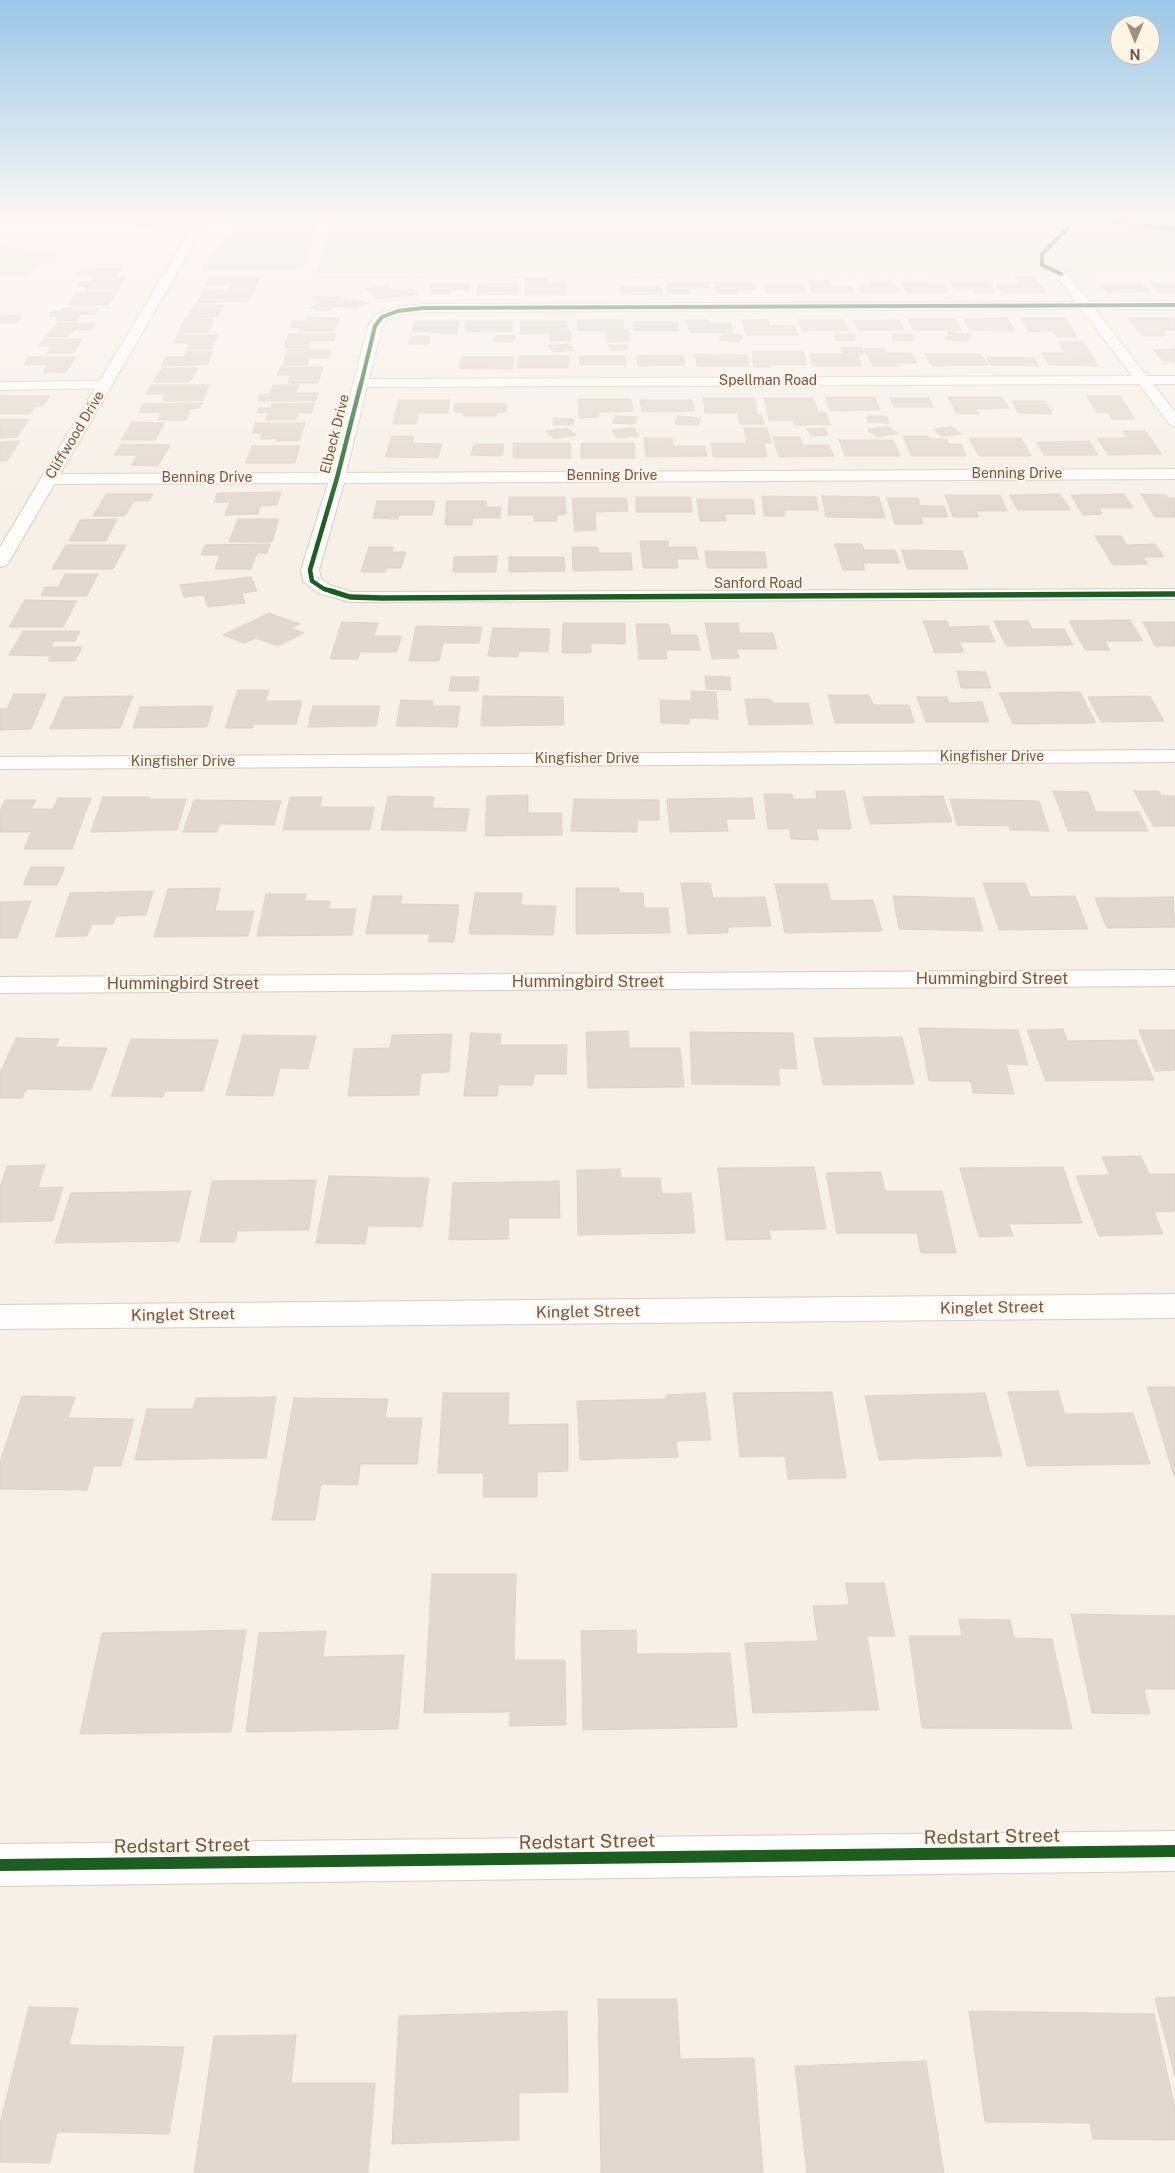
<!DOCTYPE html>
<style>
body{margin:0}
#map{position:relative;width:1175px;height:2173px;overflow:hidden;background:#f6f0e7;font-family:"Public Sans",sans-serif}
canvas{display:block}
.north{position:absolute;left:1110px;top:15px;width:50px;height:50px;box-sizing:border-box;background:#fff5e7;border:1px solid #c7b6a7;border-radius:50%;rotate:180deg;font-size:14px;font-weight:700;line-height:20px;text-align:center;color:#735748}
.north::after{content:'';display:block;margin:auto;width:18px;height:22px;background:#a18d80;clip-path:polygon(50% 0,100% 100%,50% 72%,0 100%)}
</style>
<div id="map">
<canvas width="1175" height="2173"></canvas>
<div class="north">N</div>
</div>
<script>
const g = document.querySelector('canvas').getContext('2d');
g.lineJoin = 'round';
function paint(path, color) { g.fillStyle = color; g.fill(path, 'evenodd'); }
const poly = rows => new Path2D(rows.map(r => 'M' + r).join(''));
function stroke(path, color, width, dash) { g.strokeStyle = color; g.lineWidth = width; g.lineCap = dash ? 'butt' : 'round'; g.setLineDash(dash || []); g.stroke(path); }
function write(font, color, halo, rows, align = 'center') {
  g.font = font + ' "Public Sans",sans-serif'; g.lineWidth = 4; g.setLineDash([]); g.textBaseline = 'middle'; g.strokeStyle = halo; g.fillStyle = color; for (const [text, x, y, turn = 0] of rows) {
    g.save(); g.translate(x, y); g.rotate((+turn || 0) * Math.PI / 180); g.textAlign = isNaN(turn) ? turn : align; if (halo) g.strokeText(text, 0, 0); g.fillText(text, 0, 0); g.restore();
  }
}
paint(poly([
 [228,219,319,219,303,269,200,270,223,238,242,229],
 [333,219,1175,219,1175,272,316,273],
 [0,246,59,252,28,276,0,277]
]), '#e2ecd2');
const building = poly([
 [98,269,122,269,116,276,75,276,80,271,96,271,98,269],
 [1015,277,1035,277,1046,293,1002,293,995,283,1019,283,1015,277],
 [93,278,126,278,119,290,85,290,87,286,78,286,81,282,90,282,93,278],
 [209,278,259,278,254,289,230,289,232,285,206,285,209,278],
 [547,278,547,282,567,282,567,295,525,295,525,279,547,278],
 [809,281,830,281,832,287,852,287,854,293,812,293,809,281],
 [667,282,709,282,709,288,690,288,690,294,667,294,667,282],
 [714,282,755,282,757,289,736,290,738,294,717,294,714,282],
 [871,282,894,282,899,293,861,293,858,285,872,285,871,282],
 [901,282,926,282,928,285,944,285,949,293,907,293,901,282],
 [951,282,990,282,996,293,975,293,973,289,954,289,951,282],
 [519,283,518,294,477,295,478,284,519,283],
 [1098,283,1141,283,1150,292,1107,293,1098,283],
 [1150,283,1175,283,1175,293,1159,293,1150,283],
 [432,284,471,284,469,290,451,290,450,294,428,294,432,284],
 [387,285,393,291,412,289,418,294,378,299,366,288,387,285],
 [765,285,803,285,805,293,766,293,765,285],
 [620,286,660,286,662,294,621,295,620,286],
 [204,290,253,291,247,301,197,303,204,290],
 [77,292,117,292,109,305,68,305,77,292],
 [320,296,331,298,335,297,369,303,355,309,338,306,325,311,308,308,321,302,311,300,320,296],
 [194,305,224,305,218,317,187,318,194,305],
 [64,308,99,308,95,314,81,314,77,321,55,321,58,316,49,316,52,311,62,311,64,308],
 [1,315,22,315,16,323,0,323,1,315],
 [308,317,340,318,334,331,299,331,301,328,290,327,293,321,306,321,308,317],
 [1007,318,1016,332,970,330,964,319,1007,318],
 [1020,318,1064,318,1078,337,1056,337,1053,331,1029,332,1020,318],
 [1128,318,1172,318,1175,321,1175,330,1162,331,1166,336,1143,336,1128,318],
 [185,319,214,319,208,332,178,333,185,319],
 [768,319,770,326,794,325,798,335,747,335,742,320,768,319],
 [908,319,955,319,961,330,914,330,908,319],
 [577,320,623,320,624,330,629,330,630,341,607,342,606,331,577,331,577,320],
 [687,320,708,320,709,323,730,323,733,332,690,333,687,320],
 [798,320,844,320,848,330,802,331,798,320],
 [899,320,904,330,859,330,854,321,899,320],
 [415,321,460,321,456,334,412,331,415,321],
 [466,321,512,321,512,331,465,332,466,321],
 [521,321,567,321,567,331,571,331,571,341,550,341,550,333,520,334,521,321],
 [633,322,678,322,678,331,633,331,633,322],
 [58,323,96,323,91,330,75,329,68,337,45,337,58,323],
 [949,332,971,335,967,342,945,340,949,332],
 [289,334,336,334,334,341,311,341,309,348,284,348,289,334],
 [722,334,743,335,740,342,719,340,722,334],
 [836,334,855,335,855,341,835,340,836,334],
 [893,334,913,335,913,341,892,340,893,334],
 [178,335,218,335,211,349,187,349,190,343,173,343,178,335],
 [497,335,517,336,512,342,492,341,497,335],
 [410,336,429,336,429,344,409,344,410,336],
 [44,339,82,339,73,353,47,353,52,346,39,346,44,339],
 [1059,342,1083,342,1098,366,1049,365,1042,353,1065,353,1059,342],
 [568,344,575,350,554,352,548,346,568,344],
 [609,345,627,345,628,350,610,351,609,345],
 [841,347,862,347,864,354,858,354,862,366,813,366,810,354,843,354,841,347],
 [884,348,886,353,911,353,917,363,898,363,900,366,873,366,864,349,884,348],
 [1175,349,1175,364,1172,361,1163,361,1153,350,1175,349],
 [287,350,331,350,328,358,309,358,307,365,283,365,287,350],
 [187,351,213,351,207,365,161,366,166,357,184,357,187,351],
 [752,352,804,352,806,365,770,365,771,367,754,367,752,352],
 [695,354,747,355,749,366,697,366,695,354],
 [925,354,981,354,988,365,932,366,925,354],
 [683,355,685,365,638,366,636,356,683,355],
 [519,356,569,356,568,368,517,368,519,356],
 [579,356,625,356,626,365,580,365,579,356],
 [29,357,76,357,66,372,43,373,47,365,24,365,29,357],
 [462,357,514,357,512,369,459,368,462,357],
 [987,357,1034,358,1039,366,990,365,987,357],
 [281,367,323,367,318,383,288,383,291,375,277,375,281,367],
 [162,368,198,368,190,382,153,382,162,368],
 [151,385,209,385,202,401,162,401,166,394,146,394,151,385],
 [273,385,299,385,296,393,318,393,316,401,258,401,260,394,269,394,273,385],
 [0,396,50,396,43,406,36,406,30,414,0,414,0,396],
 [1087,396,1120,396,1135,419,1112,419,1108,412,1097,412,1087,396],
 [826,397,875,397,880,410,830,411,826,397],
 [948,397,1002,397,1009,408,975,409,979,414,957,414,948,397],
 [703,398,755,398,757,415,762,415,764,424,740,424,738,413,705,413,703,398],
 [764,398,813,398,818,412,826,412,830,425,795,425,793,420,769,420,764,398],
 [890,398,929,398,933,407,894,407,890,398],
 [578,399,631,399,633,411,599,412,599,417,579,418,578,399],
 [399,400,450,400,448,413,418,413,416,424,393,424,399,400],
 [640,400,692,400,694,411,642,412,640,400],
 [1012,401,1046,401,1052,414,1018,413,1012,401],
 [202,403,200,408,190,409,186,420,158,420,161,412,139,413,143,404,202,403],
 [314,403,312,413,298,413,296,420,266,420,268,413,257,413,259,408,271,408,272,404,314,403],
 [455,404,506,404,506,412,497,412,496,416,463,416,464,412,454,412,455,404],
 [615,416,637,417,635,424,612,423,615,416],
 [678,416,701,418,698,425,675,424,678,416],
 [867,416,887,416,889,423,868,422,867,416],
 [554,418,574,419,573,425,553,425,554,418],
 [0,419,29,419,17,437,0,438,0,419],
 [132,422,165,423,155,440,121,440,132,422],
 [255,423,305,423,299,441,276,441,277,439,260,439,262,433,252,433,255,423],
 [887,426,898,433,878,437,867,430,887,426],
 [952,427,961,434,942,436,933,429,952,427],
 [567,428,576,435,554,439,545,431,567,428],
 [634,428,639,436,617,438,612,430,634,428],
 [744,428,767,428,771,443,764,443,767,457,713,457,711,443,747,443,744,428],
 [824,428,828,435,811,436,807,429,824,428],
 [1122,431,1145,431,1162,454,1108,455,1097,438,1127,438,1122,431],
 [392,436,414,436,412,443,442,444,438,458,385,457,392,436],
 [903,436,929,436,930,439,947,439,949,444,961,444,966,456,911,456,903,436],
 [773,437,800,437,803,445,829,445,834,456,779,457,773,437],
 [644,438,672,438,673,446,705,446,707,456,646,457,644,438],
 [969,438,1021,438,1031,456,979,456,969,438],
 [839,440,893,440,900,456,845,456,839,440],
 [20,441,7,461,0,461,0,442,20,441],
 [1089,441,1098,455,1044,455,1036,442,1089,441],
 [513,443,570,443,571,458,513,458,513,443],
 [581,443,634,443,635,458,581,458,581,443],
 [121,444,170,445,158,466,131,465,137,455,114,455,121,444],
 [474,444,504,444,502,456,471,455,474,444],
 [252,446,300,446,295,463,246,463,252,446],
 [281,492,277,505,260,506,258,514,225,515,230,502,214,502,217,493,281,492],
 [106,494,153,494,149,501,134,501,125,516,93,516,106,494],
 [1060,494,1070,510,1018,510,1009,495,1060,494],
 [1124,494,1133,508,1099,508,1102,514,1083,515,1071,495,1124,494],
 [1141,494,1166,495,1168,498,1175,498,1175,517,1155,517,1141,494],
 [945,495,1000,495,1007,511,976,511,979,517,953,517,945,495],
 [762,496,816,497,818,510,784,510,785,516,764,516,762,496],
 [822,496,879,497,885,518,826,517,822,496],
 [509,497,565,497,566,514,557,515,557,521,534,521,534,515,508,515,509,497],
 [636,497,691,497,692,512,636,512,636,497],
 [572,498,626,498,628,511,595,512,596,530,575,531,572,498],
 [887,498,918,498,920,506,944,506,948,517,921,517,923,524,895,524,887,498],
 [697,499,753,499,755,514,725,514,726,521,700,521,697,499],
 [377,501,435,501,432,515,399,515,398,519,373,518,377,501],
 [447,501,486,501,486,507,501,507,500,518,473,518,472,525,445,525,447,501],
 [117,519,106,541,69,541,80,520,117,519],
 [238,519,279,519,272,542,229,542,238,519],
 [1095,536,1121,536,1127,545,1155,544,1164,557,1143,557,1148,564,1113,565,1095,536],
 [640,541,668,541,668,547,696,547,698,559,677,559,678,568,643,568,640,541],
 [270,544,267,553,257,553,251,569,215,569,220,555,201,555,205,545,270,544],
 [835,544,862,544,864,550,895,550,900,563,863,563,865,570,843,570,835,544],
 [66,545,126,545,113,569,52,569,66,545],
 [369,547,393,547,392,552,406,552,401,568,386,568,385,572,361,572,369,547],
 [572,547,598,547,599,553,631,553,632,570,573,571,572,547],
 [902,550,962,551,968,569,907,569,902,550],
 [705,551,765,552,767,568,707,568,705,551],
 [497,556,496,572,453,572,454,557,497,556],
 [509,557,564,557,565,571,509,572,509,557],
 [65,574,98,574,87,596,41,596,45,587,58,587,65,574],
 [251,577,257,591,242,593,245,603,208,607,204,595,184,597,180,585,251,577],
 [25,600,77,601,63,627,9,627,25,600],
 [269,613,300,624,291,628,304,633,278,646,256,638,244,643,223,635,269,613],
 [1130,620,1143,641,1105,641,1110,650,1085,650,1069,621,1130,620],
 [923,621,947,621,949,627,988,626,995,642,959,642,964,652,935,653,923,621],
 [994,621,1028,621,1032,629,1064,629,1073,645,1006,646,994,621],
 [342,622,378,623,374,636,401,636,397,652,360,652,358,659,330,659,342,622],
 [1143,622,1175,622,1175,646,1155,646,1143,622],
 [563,623,625,623,625,644,591,643,591,653,562,653,563,623],
 [705,623,738,623,740,633,773,633,777,649,737,649,739,658,712,659,705,623],
 [636,624,669,624,671,635,697,635,700,650,666,650,667,659,639,659,636,624],
 [416,626,482,627,479,643,443,643,439,661,409,661,416,626],
 [493,628,550,629,548,652,519,651,518,657,488,656,493,628],
 [23,631,80,631,75,641,54,641,51,647,82,647,75,661,48,661,51,656,9,655,23,631],
 [957,671,986,672,991,688,961,688,957,671],
 [705,676,730,677,731,690,706,689,705,676],
 [451,677,479,677,478,691,449,691,451,677],
 [238,690,269,690,265,701,302,701,296,724,254,724,253,728,225,728,238,690],
 [691,691,716,692,718,719,689,718,689,724,661,723,660,700,691,701,691,691],
 [1080,692,1096,723,1013,724,999,693,1080,692],
 [14,694,46,694,31,729,0,730,0,709,7,709,14,694],
 [828,695,869,695,873,705,909,705,914,723,835,723,828,695],
 [133,696,120,728,50,729,64,697,133,696],
 [483,696,563,697,564,725,481,726,483,696],
 [1150,696,1164,721,1101,722,1088,697,1150,696],
 [917,697,947,697,949,703,982,702,989,722,926,722,917,697],
 [745,699,771,699,772,703,808,703,813,724,749,725,745,699],
 [401,700,433,701,432,706,460,706,457,727,396,726,401,700],
 [213,706,207,727,133,728,140,707,213,706],
 [313,706,380,706,376,726,308,727,313,706],
 [816,791,845,791,851,829,816,829,818,840,791,839,790,829,768,829,764,794,792,794,793,799,817,799,816,791],
 [1053,791,1088,792,1096,812,1139,812,1148,831,1068,831,1053,791],
 [1134,791,1159,791,1162,796,1175,796,1175,826,1153,826,1134,791],
 [528,795,528,813,561,813,562,835,485,836,487,796,528,795],
 [388,796,434,797,432,808,469,809,466,831,381,830,388,796],
 [943,796,952,822,870,824,863,797,943,796],
 [103,797,150,797,149,799,186,799,177,830,91,832,103,797],
 [290,797,322,797,320,807,374,807,370,830,283,830,290,797],
 [58,798,91,798,72,849,24,849,31,832,0,832,0,811,5,800,36,800,31,809,53,809,58,798],
 [752,798,755,819,726,819,728,831,670,832,667,799,752,798],
 [574,799,659,800,659,820,638,820,637,832,571,831,574,799],
 [950,799,1039,801,1049,831,1010,830,1009,826,957,825,950,799],
 [194,800,281,801,274,825,220,824,217,832,183,832,194,800],
 [31,867,65,867,57,885,23,885,31,867],
 [681,883,710,883,713,898,765,897,771,926,728,927,728,933,688,934,681,883],
 [983,883,1025,883,1030,897,1075,896,1088,929,999,930,983,883],
 [775,884,827,884,831,901,873,900,882,931,785,933,775,884],
 [220,888,215,911,254,911,248,936,154,937,168,889,220,888],
 [576,888,619,888,619,893,643,893,644,908,668,908,670,933,576,934,576,888],
 [153,891,146,915,116,916,113,924,92,924,87,936,55,937,70,893,153,891],
 [475,893,522,893,521,905,556,906,553,935,469,934,475,893],
 [266,894,306,894,304,901,330,901,328,909,356,909,352,935,257,936,266,894],
 [373,896,402,896,400,904,459,905,454,942,428,942,430,934,366,934,373,896],
 [893,896,974,898,983,931,899,929,893,896],
 [1173,897,1175,927,1107,928,1095,898,1173,897],
 [31,901,17,938,0,938,0,902,31,901],
 [919,1028,1018,1030,1028,1065,1006,1064,1014,1094,973,1093,971,1081,929,1081,919,1028],
 [1063,1029,1067,1041,1136,1040,1154,1080,1046,1081,1027,1030,1063,1029],
 [1139,1030,1175,1030,1175,1070,1155,1071,1139,1030],
 [628,1031,629,1048,680,1048,684,1087,588,1088,586,1032,628,1031],
 [690,1032,793,1033,797,1069,778,1068,780,1085,692,1084,690,1032],
 [471,1033,501,1034,500,1045,567,1045,566,1074,534,1074,533,1085,498,1085,497,1096,464,1096,471,1033],
 [452,1034,449,1072,421,1073,419,1095,348,1096,354,1049,390,1048,392,1035,452,1034],
 [243,1035,316,1036,308,1069,280,1068,273,1096,226,1095,243,1035],
 [902,1037,914,1084,823,1085,814,1038,902,1037],
 [16,1038,59,1039,55,1047,107,1048,91,1090,26,1089,22,1098,0,1098,0,1073,16,1038],
 [131,1039,218,1040,203,1091,165,1091,163,1097,111,1096,131,1039],
 [1141,1156,1149,1174,1175,1174,1175,1211,1154,1212,1163,1234,1099,1236,1076,1176,1110,1175,1102,1157,1141,1156],
 [45,1165,38,1188,63,1187,53,1221,0,1222,0,1187,7,1166,45,1165],
 [814,1167,826,1229,769,1230,771,1239,726,1240,718,1168,814,1167],
 [1063,1167,1082,1223,1009,1224,1013,1236,979,1237,960,1168,1063,1167],
 [620,1169,621,1178,660,1178,662,1194,691,1193,695,1233,578,1235,577,1170,620,1169],
 [881,1172,885,1191,942,1191,956,1253,921,1253,917,1233,837,1233,826,1173,881,1172],
 [329,1176,429,1178,422,1227,368,1226,365,1244,316,1243,329,1176],
 [316,1180,309,1230,237,1231,235,1242,200,1242,212,1181,316,1180],
 [559,1181,560,1218,509,1218,508,1239,449,1240,453,1183,559,1181],
 [191,1191,179,1241,55,1243,71,1193,191,1191],
 [1147,1387,1175,1387,1175,1476,1174,1476,1147,1387],
 [1058,1391,1065,1414,1133,1413,1150,1464,1027,1466,1008,1392,1058,1391],
 [832,1392,846,1478,788,1479,785,1456,740,1457,733,1393,832,1392],
 [443,1393,509,1393,508,1425,568,1424,568,1471,537,1472,537,1497,483,1497,484,1473,438,1473,443,1393],
 [705,1393,711,1440,676,1441,678,1457,580,1460,577,1401,666,1399,666,1395,705,1393],
 [985,1393,1002,1456,879,1460,865,1396,985,1393],
 [22,1396,75,1397,68,1418,134,1419,121,1466,94,1466,87,1490,0,1489,0,1462,22,1396],
 [276,1397,266,1458,135,1460,147,1409,193,1409,196,1398,276,1397],
 [294,1398,388,1399,385,1418,422,1418,417,1464,360,1464,358,1485,321,1484,315,1520,272,1520,294,1398],
 [432,1574,516,1574,514,1660,565,1660,566,1725,509,1726,510,1712,424,1713,432,1574],
 [846,1583,884,1583,895,1636,867,1636,879,1710,753,1713,745,1643,818,1641,813,1606,849,1605,846,1583],
 [1071,1614,1175,1616,1175,1689,1144,1689,1150,1714,1092,1713,1071,1614],
 [959,1619,1010,1620,1014,1638,1052,1639,1072,1729,922,1728,909,1636,962,1636,959,1619],
 [246,1630,231,1732,80,1734,102,1633,246,1630],
 [636,1630,637,1654,730,1653,737,1727,583,1730,581,1631,636,1630],
 [326,1631,323,1657,404,1655,398,1729,246,1732,259,1633,326,1631],
 [1175,1997,1175,2076,1155,1998,1175,1997],
 [598,1999,677,1999,680,2059,754,2058,763,2173,601,2173,598,1999],
 [29,2007,78,2008,69,2045,184,2047,169,2134,57,2132,50,2163,0,2162,0,2124,29,2007],
 [567,2011,568,2092,519,2093,519,2140,392,2144,399,2016,567,2011],
 [969,2011,1154,2014,1175,2108,1175,2140,1093,2139,1090,2123,985,2122,969,2011],
 [296,2035,291,2083,375,2083,368,2173,194,2173,214,2036,296,2035],
 [926,2061,944,2173,807,2173,795,2066,926,2061]
]);
paint(building, '#e2d8cf');
stroke(building, '#ded3ca', 1);
const lane = poly([
 [102,219,129,219,196,228,200,230,196,232,102,219]
]);
const street = poly([
 [1061,270,1065,271,1089,301,1175,301,1175,309,1095,309,1147,376,1175,376,1175,384,1153,384,1175,412,1175,427,1170,425,1139,384,367,387,346,473,1175,469,1175,479,344,483,319,570,321,579,330,585,351,592,382,592,1175,589,1175,599,350,602,318,593,303,581,301,570,328,483,49,484,43,482,41,479,43,476,49,474,330,473,368,326,377,314,398,307,423,304,1076,302,1055,274,1061,270],
 [1081,309,1132,376,369,379,382,326,387,320,400,315,423,312,1081,309],
 [104,381,109,382,111,385,109,388,0,390,0,382,104,381],
 [1175,750,1175,762,0,769,0,757,1175,750],
 [1175,970,1175,986,0,993,0,977,1175,970],
 [1175,1294,1175,1318,0,1329,0,1305,1175,1294],
 [1175,1831,1175,1871,0,1886,0,1844,1175,1831]
]);
const secondary = poly([
 [196,227,202,230,9,562,6,566,0,567,0,547,190,230,196,227]
]);
stroke(lane, '#d7cdc5', 2);
stroke(street, '#d7cdc5', 2);
stroke(secondary, '#d6ccc4', 2);
paint(lane, '#fefdfb');
paint(street, '#fefdfb');
paint(secondary, '#fefdfb');
stroke(poly([
 [1092,219,1175,229],
 [1061,274,1042,265,1042,254,1067,229,1070,219],
 [361,384,375,326,382,317,398,311,423,308,1175,305]
]), '#1b5e20', 4);
stroke(poly([
 [335,592,324,589,312,581,310,570,337,478,361,383]
]), '#1b5e20', 4.5);
stroke(poly([
 [331,591,350,597,382,598,1175,594]
]), '#1b5e20', 5.5);
stroke(poly([
 [0,1865,1175,1851]
]), '#1b5e20', 12);
const sky = g.createLinearGradient(0, 0, 0, 524);
sky.addColorStop(0, '#9bc7e7');
sky.addColorStop(0.42, '#fbf8f4');
sky.addColorStop(1, '#fbf8f400');
g.fillStyle = sky;
g.fillRect(0, 0, 1175, 524);
write('14px', '#735748', '#fff5e7', [
 ["Spellman Road",768,381],
 ["Elbeck Drive",335,434,-76],
 ["Cliffwood Drive",75,435,-59],
 ["Benning Drive",1017,474],
 ["Benning Drive",612,476],
 ["Benning Drive",207,478],
 ["Sanford Road",758,584],
 ["Kingfisher Drive",992,757],
 ["Kingfisher Drive",587,759],
 ["Kingfisher Drive",183,762]
]);
write('16px', '#735748', '#fff5e7', [
 ["Hummingbird Street",992,979],
 ["Hummingbird Street",588,982],
 ["Hummingbird Street",183,984],
 ["Kinglet Street",992,1308,-1],
 ["Kinglet Street",588,1312,-1],
 ["Kinglet Street",183,1315,-1]
]);
write('19px', '#735748', '#fff5e7', [
 ["Redstart Street",992,1837,-1],
 ["Redstart Street",587,1842,-1],
 ["Redstart Street",182,1846,-1]
]);
</script>
